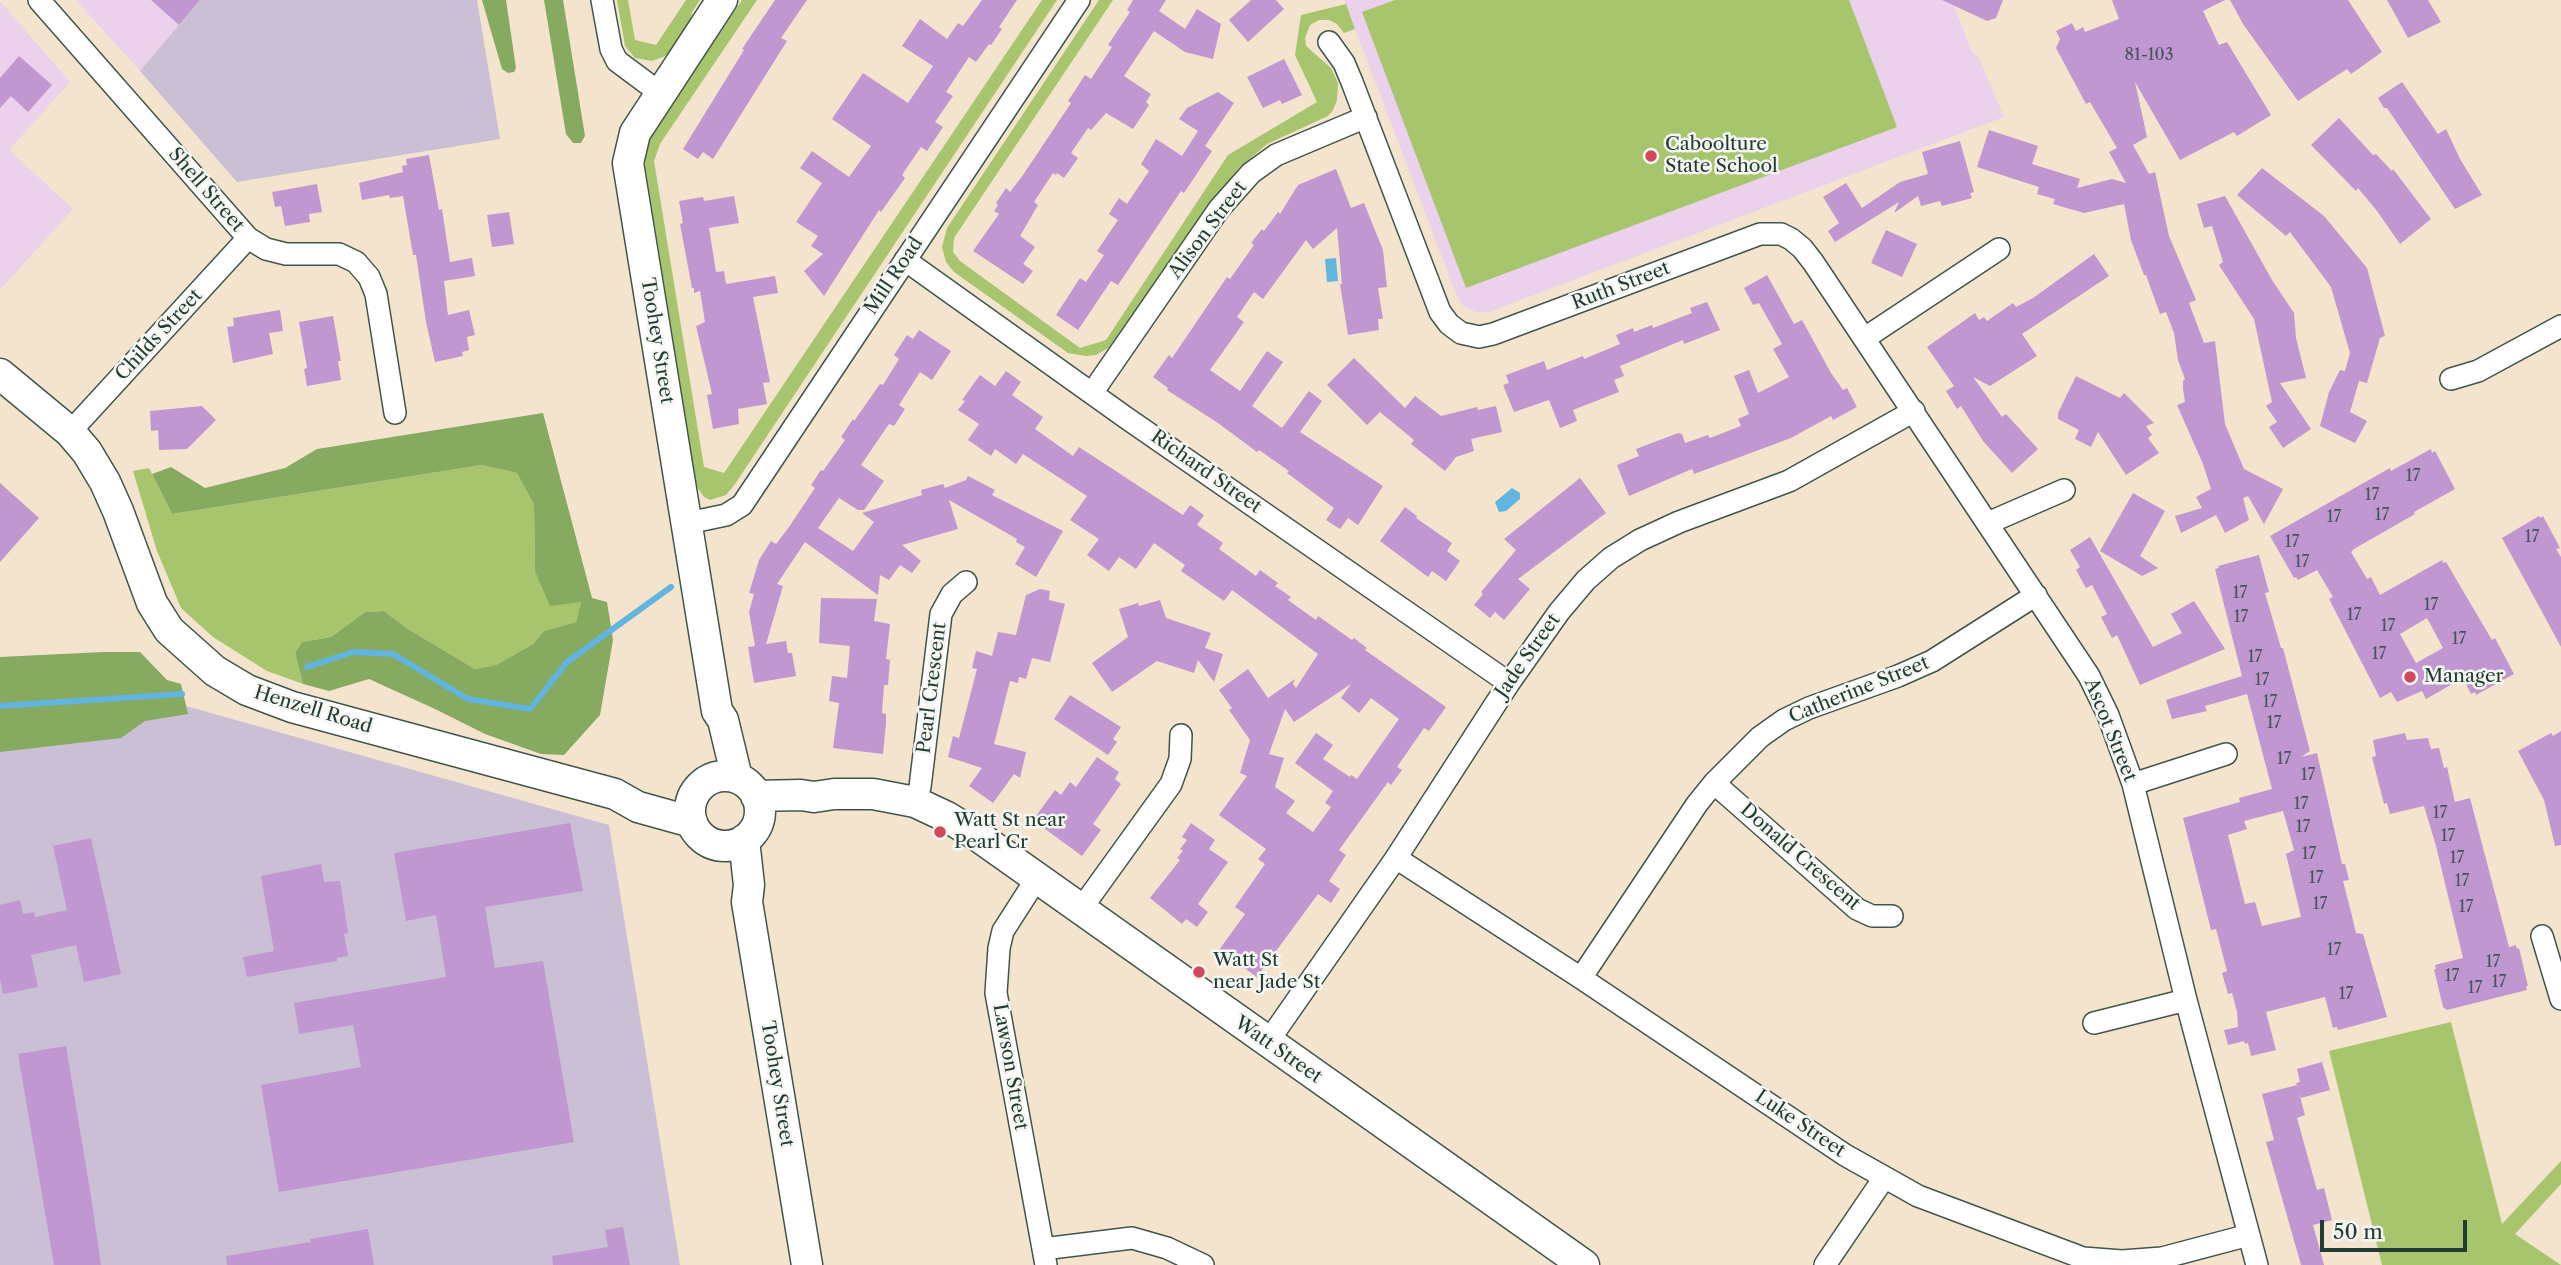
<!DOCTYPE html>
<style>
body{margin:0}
#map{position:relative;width:2561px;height:1265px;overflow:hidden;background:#f4e4ce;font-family:"Libre Caslon Text",serif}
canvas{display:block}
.scale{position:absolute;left:2320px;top:1220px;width:147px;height:32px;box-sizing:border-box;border:4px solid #1f3d34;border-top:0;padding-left:9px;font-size:21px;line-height:24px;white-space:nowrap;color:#1f3d34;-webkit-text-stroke:5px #f6f6f2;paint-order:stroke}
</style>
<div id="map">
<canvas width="2561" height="1265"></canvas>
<div class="scale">50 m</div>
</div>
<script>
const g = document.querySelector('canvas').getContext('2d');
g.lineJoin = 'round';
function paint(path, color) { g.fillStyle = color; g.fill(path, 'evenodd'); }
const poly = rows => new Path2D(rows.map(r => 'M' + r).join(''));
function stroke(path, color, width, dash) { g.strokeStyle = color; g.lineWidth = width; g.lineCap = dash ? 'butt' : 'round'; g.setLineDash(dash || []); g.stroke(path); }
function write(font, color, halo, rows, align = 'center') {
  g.font = font + ' "Libre Caslon Text",serif'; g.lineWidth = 5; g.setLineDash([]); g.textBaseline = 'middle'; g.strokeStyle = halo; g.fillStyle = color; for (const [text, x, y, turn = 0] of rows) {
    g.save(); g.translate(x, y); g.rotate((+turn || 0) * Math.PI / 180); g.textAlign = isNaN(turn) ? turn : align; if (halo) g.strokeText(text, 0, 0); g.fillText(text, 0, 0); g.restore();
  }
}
paint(poly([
 [76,0,200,0,140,71],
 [1344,0,1952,0,1971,50,1980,60,2004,117,1489,312,1476,312,1463,306,1456,294],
 [0,1,70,82,9,150,73,209,0,290]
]), '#ebd1eb');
paint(poly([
 [200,0,477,0,500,139,237,182,140,71],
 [161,699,609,825,680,1265,0,1265,0,732]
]), '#cbbfd5');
paint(poly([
 [617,0,628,0,635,40,656,45,686,0,700,0,692,12,690,27,683,38,668,55,652,61,635,58,625,46],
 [742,0,757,0,660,144,654,161,704,467,724,473,1042,0,1057,0,735,484,726,495,710,500,704,497,697,487,644,158,647,143,653,131],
 [1099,0,1113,0,954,238,953,252,960,261,1080,348,1106,340,1228,155,1317,102,1295,55,1301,15,1346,4,1355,29,1344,33,1337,24,1329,20,1319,20,1310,25,1305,38,1306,46,1331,68,1338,83,1337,100,1333,110,1328,116,1267,144,1238,169,1110,347,1096,355,1086,356,1068,353,954,272,946,262,942,247,947,228],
 [1395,0,1849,0,1897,127,1466,288,1362,12],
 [482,465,517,473,534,505,535,571,581,602,576,622,544,631,533,644,496,665,475,669,408,629,384,611,365,612,331,637,302,642,295,653,303,684,267,671,213,637,181,608,157,551,133,471,149,468,172,514],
 [2451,1022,2502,1224,2561,1161,2561,1184,2515,1234,2561,1265,2382,1265,2329,1051]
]), '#a7c56d');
paint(poly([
 [482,0,506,0,516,68,514,72,508,73,502,69],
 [544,0,563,0,585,136,581,143,573,143,566,134],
 [543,413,592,598,607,602,613,640,600,715,564,755,541,754,485,734,435,709,369,679,329,691,303,684,295,653,302,642,331,637,365,612,384,611,408,629,475,669,496,665,533,644,544,631,576,622,581,602,550,606,535,571,534,505,517,473,482,465,172,514,152,474,171,467,205,488,285,468,317,449],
 [103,652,140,652,167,680,181,684,188,714,145,721,121,738,0,752,0,657]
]), '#85aa60');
paint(poly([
 [1336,258,1338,281,1327,282,1325,259],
 [1512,488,1520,493,1520,499,1506,511,1499,512,1495,502]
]), '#62b5de');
stroke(poly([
 [307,667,353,652,393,654,468,699,530,709,567,662,671,587],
 [0,706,182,694]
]), '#62b5de', 6);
paint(poly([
 [151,0,200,0,179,25],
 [775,0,807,0,781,38,787,41,713,159,703,152,698,159,683,149,744,50,742,49],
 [982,0,1017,0,999,27,1002,29,991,45,989,44,976,62,969,57,946,92,953,96,935,122,943,127,927,151,921,147,902,175,905,178,881,212,879,210,824,296,804,271,823,254,811,246,818,236,796,222,822,183,800,168,812,151,849,177,871,146,832,119,863,73,908,103,933,66,902,46,920,19,947,39,958,23,963,26],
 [1133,0,1166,0,1159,11,1185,29,1197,9,1221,24,1213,59,1185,52,1154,31,1124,76,1151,94,1146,102,1149,105,1133,129,1106,113,1091,130,1088,128,1071,153,1078,158,1064,178,1057,173,1056,175,1053,173,1034,202,1038,205,1020,236,1035,247,1023,264,1033,271,1023,284,973,251,999,214,994,211,998,205,996,203,1006,188,1010,192,1023,175,1071,103,1068,101,1085,75,1091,79,1112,47,1108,45,1130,12,1127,10],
 [1251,0,1276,0,1284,9,1248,42,1229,20],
 [1942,0,2003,0,1996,18,1987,21],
 [2112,0,2225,0,2203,11,2219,45,2227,42,2271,115,2237,136,2234,132,2180,160,2135,82,2147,137,2133,145,2149,174,2155,172,2169,236,2196,300,2189,303,2204,343,2215,341,2225,424,2244,469,2283,489,2264,524,2248,496,2243,498,2249,520,2225,533,2216,515,2181,533,2175,516,2202,508,2196,497,2211,489,2203,464,2177,405,2185,402,2183,389,2183,381,2185,379,2178,360,2174,333,2166,312,2160,314,2146,275,2144,275,2131,240,2124,204,2084,213,2053,204,2055,199,2037,194,2039,187,1977,167,1989,130,2038,146,2032,164,2080,179,2077,188,2112,179,2126,183,2109,152,2117,148,2090,102,2086,104,2056,48,2060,39,2056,31,2072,23,2076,31,2083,27,2085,32,2119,19],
 [2230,0,2348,0,2382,52,2351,74,2347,69,2298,101,2243,24],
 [2387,0,2428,0,2441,22,2408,38],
 [19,56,52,85,28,112,11,96,0,108,0,78],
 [1284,59,1302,95,1282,104,1280,100,1263,108,1247,77],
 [2402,82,2438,134,2446,129,2460,159,2482,195,2455,209,2387,108,2384,108,2378,98],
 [1218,92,1234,103,1205,146,1212,151,1184,193,1181,191,1118,285,1111,281,1078,330,1056,315,1080,278,1086,282,1104,255,1097,251,1118,220,1109,214,1119,198,1127,204,1149,171,1141,164,1156,139,1182,156,1198,131,1179,119,1187,108],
 [2339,118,2373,155,2376,154,2392,171,2393,169,2431,219,2400,244,2377,211,2358,188,2356,191,2311,145],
 [1960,141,1974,192,1970,193,1972,198,1942,206,1940,201,1921,206,1918,196,1894,213,1899,202,1835,242,1828,231,1839,223,1823,197,1846,183,1862,208,1900,182,1928,174,1922,152],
 [429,155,439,210,442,209,450,262,472,258,475,276,444,281,448,315,469,310,475,335,467,337,469,350,462,352,463,356,435,362,426,322,416,255,413,255,403,196,390,198,389,195,362,200,359,183,403,172,402,166,407,165,406,159],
 [2262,168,2324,216,2367,268,2385,336,2380,338,2367,383,2359,381,2350,412,2367,421,2355,443,2320,426,2329,392,2340,370,2345,371,2350,353,2331,287,2290,232,2286,236,2237,195],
 [1336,169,1351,208,1364,203,1383,250,1387,287,1378,288,1383,319,1378,319,1379,330,1348,335,1340,284,1342,284,1337,228,1313,249,1306,240,1263,299,1254,292,1237,317,1244,322,1210,370,1240,391,1267,351,1283,362,1252,406,1282,428,1309,391,1322,401,1300,432,1383,486,1358,525,1348,518,1340,529,1326,520,1334,508,1287,473,1289,471,1259,450,1257,452,1218,423,1167,390,1168,388,1153,377,1169,355,1172,358,1227,277,1230,279,1254,245,1251,243,1262,229,1264,231,1278,212,1280,214,1298,185],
 [317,184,322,212,309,214,310,222,285,226,281,206,275,207,272,192],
 [734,196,739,223,709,228,716,272,724,271,726,284,775,276,778,293,753,297,770,382,763,383,767,404,738,409,739,424,713,429,707,395,712,394,696,326,705,322,700,291,694,293,694,288,692,288,680,224,683,223,679,201,703,197,704,201],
 [2225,196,2272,280,2294,313,2296,338,2306,378,2280,383,2311,429,2283,448,2269,427,2277,422,2266,406,2272,402,2254,319,2219,265,2223,262,2212,226,2204,228,2197,204],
 [509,212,514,244,492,247,487,215],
 [1886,230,1917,244,1902,277,1871,263],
 [2094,254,2109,276,2022,334,2037,356,1990,386,1973,377,2002,417,2006,414,2038,449,2012,473,1983,441,1961,406,1957,409,1946,391,1954,386,1927,347,1975,313,1979,320,1984,317,1987,321,2013,303,2016,307,2033,298],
 [1767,275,1794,324,1802,320,1831,373,1843,390,1847,388,1857,407,1833,420,1831,416,1791,438,1694,474,1692,469,1629,496,1617,465,1639,456,1636,449,1678,433,1682,434,1685,443,1708,435,1710,438,1741,426,1738,419,1749,414,1734,376,1749,370,1758,393,1789,377,1773,349,1782,344,1759,303,1753,305,1744,288],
 [1707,302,1720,330,1684,344,1683,340,1620,366,1624,376,1614,380,1619,392,1573,410,1577,421,1560,428,1549,400,1514,412,1503,385,1509,383,1506,375,1544,361,1547,370,1583,356,1584,359,1620,344,1616,335,1633,328,1634,332,1652,325,1653,328,1692,313,1690,308],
 [280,310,283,331,269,333,273,354,233,363,227,327,234,326,233,318],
 [333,316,341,361,338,361,341,380,307,386,304,369,307,368,299,322],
 [919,330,951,351,932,380,920,372,899,405,905,409,894,426,889,424,861,465,884,481,864,510,858,510,839,498,818,528,853,551,874,522,862,513,922,495,921,490,943,484,945,488,966,480,968,476,995,490,992,495,1063,531,1036,577,1015,564,1025,547,1016,542,1017,539,949,500,958,529,902,545,921,561,912,573,900,565,889,580,880,575,878,595,805,542,777,584,783,586,766,644,786,641,788,653,792,653,796,676,754,683,748,647,755,646,749,612,754,594,749,593,759,560,771,541,776,544,789,527,815,488,811,485,821,470,823,471,845,440,841,437,853,419,854,421,880,384,883,385,899,359,894,355,907,335,913,339],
 [1354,358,1405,408,1415,396,1441,416,1477,407,1478,410,1496,406,1502,432,1471,439,1474,451,1456,457,1445,471,1411,444,1414,440,1380,412,1367,425,1327,385],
 [1006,371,1021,382,1012,395,1043,417,1035,429,1073,456,1079,447,1183,515,1190,505,1204,515,1197,525,1223,543,1219,549,1256,576,1260,570,1278,583,1275,586,1291,597,1288,600,1316,620,1318,616,1352,640,1354,638,1367,648,1365,650,1446,707,1429,731,1424,728,1397,767,1402,770,1391,785,1388,782,1339,850,1346,855,1329,881,1340,889,1331,903,1318,894,1257,977,1219,950,1245,914,1235,907,1265,864,1258,859,1266,849,1219,815,1247,776,1240,773,1250,740,1229,710,1232,708,1219,690,1248,669,1268,698,1295,679,1293,684,1296,688,1318,654,1232,590,1224,601,1181,571,1185,565,1154,543,1136,569,1119,557,1109,571,1087,555,1099,539,1070,520,1087,496,1023,454,1016,464,995,449,991,456,968,440,979,424,958,410,965,401,962,400,980,375,995,386],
 [1351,684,1341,698,1359,713,1371,698,1399,719,1357,779,1351,775,1350,777,1323,759,1333,745,1316,733,1295,763,1333,791,1325,803,1331,807,1313,832,1286,813,1295,801,1275,787,1284,758,1269,754,1285,709,1294,722],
 [2076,376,2120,398,2124,393,2154,423,2146,426,2152,435,2148,438,2159,453,2126,475,2098,432,2091,447,2075,439,2079,430,2058,419,2058,413],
 [202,406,216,420,187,449,159,450,158,430,151,431,150,411],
 [2431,449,2432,453,2435,451,2455,489,2414,512,2415,514,2354,549,2351,552,2367,579,2371,577,2380,595,2442,560,2443,563,2446,562,2492,640,2495,638,2514,674,2476,695,2475,692,2471,694,2463,678,2426,699,2422,691,2397,702,2391,692,2380,698,2329,599,2333,597,2317,570,2298,580,2296,577,2294,578,2270,536,2390,468,2391,471],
 [2427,618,2443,648,2416,663,2400,634],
 [1580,478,1606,513,1518,579,1530,589,1504,620,1495,612,1490,618,1474,605,1483,594,1481,592,1516,550,1504,539],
 [0,483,39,518,0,562],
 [2133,493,2165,511,2140,556,2158,568,2142,576,2100,551],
 [1405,507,1417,516,1416,518,1452,543,1447,551,1460,561,1446,581,1432,571,1428,577,1380,541],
 [2539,516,2540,518,2543,516,2560,548,2556,549,2561,557,2561,647,2502,538],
 [2090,537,2153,647,2182,633,2171,614,2194,601,2225,649,2140,685,2117,635,2112,638,2101,617,2107,614,2092,585,2086,588,2076,570,2080,567,2070,550],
 [2259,555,2269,592,2265,593,2281,648,2283,648,2310,751,2301,757,2317,753,2342,864,2345,864,2349,880,2343,881,2352,916,2356,933,2363,934,2387,1017,2338,1030,2337,1027,2333,1028,2325,997,2266,1012,2276,1050,2251,1056,2248,1043,2245,1044,2244,1041,2228,1045,2224,1030,2238,1027,2237,1012,2232,993,2228,994,2222,973,2227,971,2216,929,2211,930,2183,818,2240,802,2239,798,2272,789,2247,694,2205,706,2207,711,2172,719,2166,700,2242,676,2215,569,2219,568,2218,566],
 [2283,811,2294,850,2286,854,2301,917,2262,926,2255,902,2245,904,2228,835,2247,829,2244,821],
 [1040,589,1050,591,1049,600,1065,604,1050,662,1032,658,1026,679,1019,677,1018,683,1010,681,994,744,1026,752,1020,778,1014,774,993,803,969,786,982,768,948,757,953,736,959,738,977,669,972,668,976,651,992,656,998,632,1016,635,1026,595],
 [821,598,877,599,874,621,890,624,886,659,890,660,888,685,884,685,882,713,886,714,886,723,883,754,833,748,839,703,829,701,832,676,847,678,850,646,819,643],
 [1160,600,1166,618,1211,633,1205,648,1223,654,1214,682,1198,660,1194,673,1157,661,1112,692,1092,663,1128,637,1119,609,1138,603,1139,606],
 [1070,695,1121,727,1113,739,1117,742,1108,755,1054,719],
 [2561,731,2561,845,2555,846,2544,800,2518,751,2551,733,2553,736],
 [2405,733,2407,740,2428,738,2431,749,2439,748,2444,768,2447,767,2455,802,2470,798,2509,947,2516,945,2517,949,2519,948,2528,986,2526,986,2527,990,2447,1010,2443,1007,2434,969,2436,969,2435,965,2463,958,2436,846,2424,806,2390,814,2387,803,2384,804,2372,757,2376,756,2373,740],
 [1097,757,1119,772,1115,779,1121,784,1093,824,1101,830,1082,856,1033,820,1055,790,1061,795,1070,782,1076,787],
 [570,823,583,891,485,907,495,968,543,961,574,1142,279,1192,261,1085,361,1067,353,1025,299,1034,294,1003,446,977,436,915,406,921,394,853],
 [1191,823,1215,840,1209,849,1228,862,1198,904,1208,912,1197,927,1186,919,1182,924,1150,898,1180,860,1177,858,1183,851,1180,849,1187,840,1182,837],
 [91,838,121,974,84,982,76,945,31,955,38,987,3,994,0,979,0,905,20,900,23,914,34,912,35,917,67,910,53,846],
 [321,864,324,882,340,881,348,933,344,934,348,956,337,958,337,961,247,977,243,957,274,951,261,876],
 [66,1046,90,1190,101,1265,54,1265,18,1054],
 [2322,1062,2330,1090,2301,1098,2296,1083,2300,1082,2297,1069],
 [2297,1085,2305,1115,2297,1118,2317,1190,2324,1188,2332,1220,2313,1225,2324,1265,2301,1265,2266,1142,2274,1140,2262,1094],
 [623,1227,630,1265,553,1265,552,1256,608,1247,605,1230],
 [368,1229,374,1265,227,1265,226,1256,311,1242,310,1239]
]), '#c097d0');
const street = poly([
 [39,0,248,238,266,249,286,254,339,254,356,262,369,277,376,294,395,413],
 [602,0,611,49,617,61,660,93],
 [1329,42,1344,63,1352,82,1440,312,1449,324,1461,333,1479,337,1493,334,1760,234,1781,234,1791,239,1802,248,1813,262,2089,676,2108,715,2133,784,2186,1000,2257,1265],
 [905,260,1125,417,1509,683],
 [1865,338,1999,249],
 [2451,379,2478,371,2561,326],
 [1092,393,1219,209,1251,173,1276,155,1366,117],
 [70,432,248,238],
 [688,523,726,515,742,505,1079,0],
 [1988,523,2064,490],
 [1714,783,1857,909,1872,916,1892,916],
 [2133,784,2226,754],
 [915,802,920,787,941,614,952,594,966,582],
 [1396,858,1581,978,1845,1155,1918,1196,2083,1258,2122,1261,2162,1258,2249,1235],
 [1037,878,1003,931,999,948,996,993,1046,1265],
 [1081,909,1171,784,1180,759,1181,735],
 [2542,936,2561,999],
 [1581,978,1697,804,1714,783,1760,737,1784,720,1809,708,1898,676,1932,661,2036,595],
 [2094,1023,2186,1000],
 [1267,1043,1396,858,1509,683,1559,612,1586,580,1611,558,1640,540,1679,522,1789,481,1914,411],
 [1043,1249,1132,1238,1167,1248,1203,1265],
 [1825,1265,1884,1178]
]);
const secondary = poly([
 [722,0,635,133,628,163,717,711,723,720,737,778],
 [0,374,70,432,87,452,105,482,118,511,152,603,169,630,215,671,247,690,292,707,615,794,638,807,692,822],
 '690 811a35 35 0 1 1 70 0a35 35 0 1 1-70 0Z',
 [756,796,801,795,814,797,834,794,873,794,915,802,947,817,975,834,1584,1265],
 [744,840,749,885,747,902,807,1265]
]);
stroke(street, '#3f564b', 24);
stroke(secondary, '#3f564b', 33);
stroke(street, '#fff', 21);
stroke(secondary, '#fff', 30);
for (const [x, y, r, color] of [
 [1651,156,7,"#d1495b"],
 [2410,677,7,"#d1495b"],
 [940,832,7,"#d1495b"],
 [1199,972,7,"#d1495b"]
]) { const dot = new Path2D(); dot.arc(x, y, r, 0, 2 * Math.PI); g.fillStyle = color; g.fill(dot); stroke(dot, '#f6f6f2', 2.5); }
write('16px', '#47545b', null, [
 ["81-103",2149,55],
 ["17",2413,476],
 ["17",2372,495],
 ["17",2382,515],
 ["17",2334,517],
 ["17",2532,537],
 ["17",2292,542],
 ["17",2302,562],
 ["17",2240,593],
 ["17",2431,605],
 ["17",2354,615],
 ["17",2241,617],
 ["17",2388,626],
 ["17",2459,639],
 ["17",2379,654],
 ["17",2255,657],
 ["17",2262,680],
 ["17",2270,702],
 ["17",2274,723],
 ["17",2284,759],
 ["17",2308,775],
 ["17",2301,804],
 ["17",2440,813],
 ["17",2303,827],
 ["17",2448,836],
 ["17",2309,854],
 ["17",2457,858],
 ["17",2316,878],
 ["17",2462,881],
 ["17",2320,904],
 ["17",2466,907],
 ["17",2334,950],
 ["17",2493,962],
 ["17",2452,976],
 ["17",2499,982],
 ["17",2475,988],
 ["17",2346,994]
]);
write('19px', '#1f3d34', '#f6f6f2', [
 ["Caboolture",1665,145],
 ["State School",1665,167],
 ["Manager",2424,677],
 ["Watt St near",954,821],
 ["Pearl Cr",954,843],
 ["Watt St",1213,961],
 ["near Jade St",1213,983]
], 'left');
write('19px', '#1f3d34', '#f6f6f2', [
 ["Shell Street",206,190,49],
 ["Alison Street",1208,230,-53],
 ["Mill Road",894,276,-56],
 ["Ruth Street",1621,286,-21],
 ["Childs Street",159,335,-47],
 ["Toohey Street",657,341,81],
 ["Richard Street",1206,472,35],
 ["Jade Street",1528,656,-55],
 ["Pearl Crescent",932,688,-83],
 ["Catherine Street",1859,690,-22],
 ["Henzell Road",313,710,17],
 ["Ascot Street",2110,730,68],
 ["Donald Crescent",1800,857,41],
 ["Watt Street",1278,1050,35],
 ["Lawson Street",1010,1067,80],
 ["Toohey Street",777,1084,81],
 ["Luke Street",1800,1124,34]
]);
</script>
